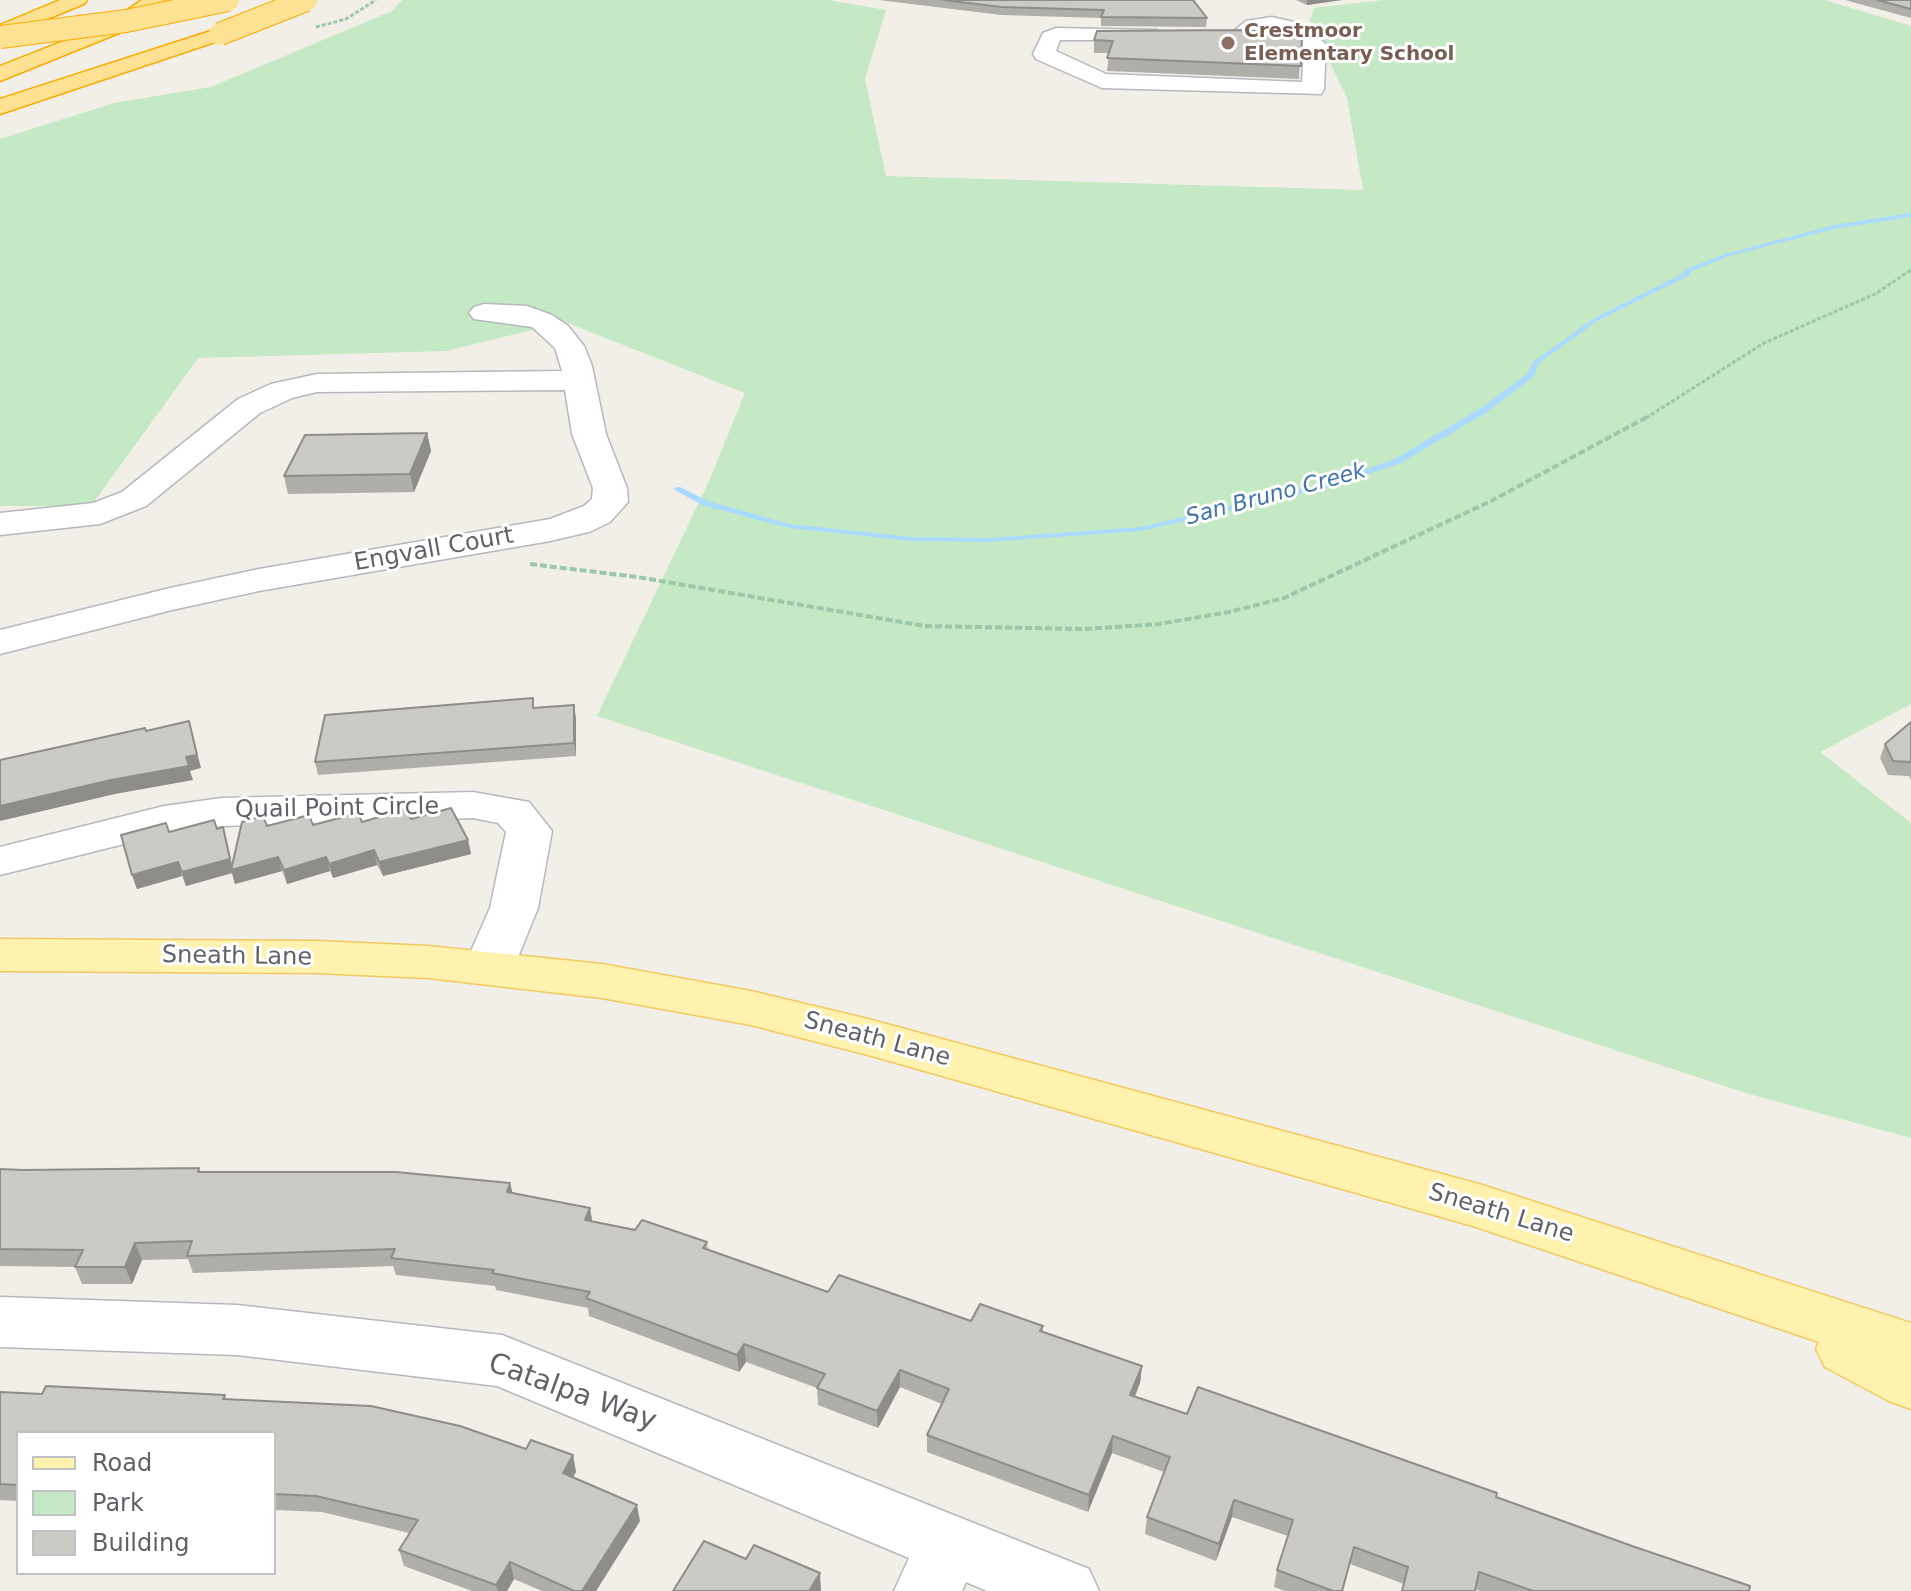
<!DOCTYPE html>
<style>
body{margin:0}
#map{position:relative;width:1911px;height:1591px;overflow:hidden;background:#f1efe8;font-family:"DejaVu Sans",sans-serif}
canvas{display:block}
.legend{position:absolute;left:16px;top:1431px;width:260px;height:144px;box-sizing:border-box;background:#fff;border:2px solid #bfc1c3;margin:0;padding:10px 14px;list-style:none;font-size:24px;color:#5f6368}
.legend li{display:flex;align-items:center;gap:16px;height:40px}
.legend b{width:40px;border:2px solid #bfc1c3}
</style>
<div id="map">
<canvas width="1911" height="1591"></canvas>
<ul class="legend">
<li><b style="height:10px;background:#fff2af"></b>Road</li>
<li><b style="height:22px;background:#c5e8c5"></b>Park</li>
<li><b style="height:22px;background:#cccac5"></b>Building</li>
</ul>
</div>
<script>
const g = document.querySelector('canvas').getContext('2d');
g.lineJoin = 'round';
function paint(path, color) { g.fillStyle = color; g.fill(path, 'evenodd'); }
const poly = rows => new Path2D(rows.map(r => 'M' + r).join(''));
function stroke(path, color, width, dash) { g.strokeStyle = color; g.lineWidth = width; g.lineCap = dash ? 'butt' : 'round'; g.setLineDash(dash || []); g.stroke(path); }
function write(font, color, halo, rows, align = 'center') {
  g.font = font + ' "DejaVu Sans",sans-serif'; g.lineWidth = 6; g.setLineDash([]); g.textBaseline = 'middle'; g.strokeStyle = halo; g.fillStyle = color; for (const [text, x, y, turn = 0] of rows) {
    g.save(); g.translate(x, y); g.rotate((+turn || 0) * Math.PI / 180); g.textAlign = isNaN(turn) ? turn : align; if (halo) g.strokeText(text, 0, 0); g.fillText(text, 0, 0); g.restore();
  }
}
paint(poly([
 [402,0,828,0,886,10,865,79,886,176,1363,190,1347,98,1310,21,1314,8,1383,0,1825,0,1911,26,1911,704,1820,752,1911,823,1911,1138,1749,1094,597,716,710,479,745,393,565,322,446,351,198,358,91,506,0,506,0,139,114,103,211,87,392,11]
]), '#c5e8c5');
paint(poly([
 [1911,213,1911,217,1834,229,1729,256,1690,272,1690,275,1597,321,1538,364,1534,376,1489,411,1399,464,1330,487,1141,531,989,542,912,541,789,528,702,505,673,489,677,487,680,487,708,501,789,524,912,537,989,538,1141,527,1325,483,1393,460,1483,407,1528,373,1533,362,1593,319,1684,273,1684,270,1725,254,1834,225,1911,213]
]), '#aadaff');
const minor = poly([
 [1272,17,1298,23,1326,44,1324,89,1321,94,1102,88,1036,59,1033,54,1043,33,1056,28,1157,30,1167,36,1164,40,1060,40,1056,51,1106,74,1302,82,1304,47,1293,40,1269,44,1251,41,1244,39,1235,30,1246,21,1272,17],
 [484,304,527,306,552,315,568,326,584,346,592,366,606,434,627,488,628,502,610,522,589,532,550,541,259,591,172,610,0,654,0,630,170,588,259,569,550,519,584,506,592,499,593,488,572,434,565,390,317,392,292,398,260,413,146,506,100,524,0,535,0,513,93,503,122,492,238,399,271,384,317,374,562,371,555,348,532,327,474,319,469,313,474,307,484,304],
 [473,792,529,802,552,831,538,908,514,967,506,979,489,984,472,979,464,967,490,908,506,832,498,823,473,818,222,826,164,834,0,875,0,847,164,806,222,798,473,792],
 [0,1297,237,1305,502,1335,1089,1569,1099,1591,987,1591,966,1582,962,1591,894,1591,909,1558,497,1386,237,1355,0,1347,0,1297]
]);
const major = poly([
 [0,939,317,941,428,946,602,964,751,991,868,1019,1479,1184,1911,1323,1911,1409,1889,1401,1825,1367,1816,1349,1819,1342,1473,1226,868,1055,751,1025,602,998,428,978,317,973,0,971,0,939]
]);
const highway = poly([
 [60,0,87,0,84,4,0,38,0,25,60,0],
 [142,0,165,0,119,33,0,81,0,66,105,25,142,0],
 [220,28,230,34,227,38,0,114,0,99,220,28]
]);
stroke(minor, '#b5b8bc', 3);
stroke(major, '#f2c960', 3);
stroke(highway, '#f9ab00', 3);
stroke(poly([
 [316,27,346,19,376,0],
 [1646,418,1764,343,1875,294,1911,270]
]), '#9cc7a9', 3, [4, 2]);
stroke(poly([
 [530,564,637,577,925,626,1085,629,1159,624,1229,612,1284,598,1491,501,1649,416]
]), '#9cc7a9', 4, [7, 3]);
paint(minor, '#fff');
paint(major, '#fff2af');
paint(highway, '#fde293');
const highwayBridge = poly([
 [220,34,306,0],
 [0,37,126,21,228,0]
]);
stroke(highwayBridge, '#f9ab00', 24, []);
stroke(highwayBridge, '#fde293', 22);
paint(poly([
 [879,0,1193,0,1207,18,1206,27,1101,26,1101,18,1001,15],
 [1296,0,1342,0,1307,5],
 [1845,0,1911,0,1911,18],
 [1302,36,1299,79,1107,71,1109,53,1094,53,1094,40],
 [427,433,431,451,414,492,288,494,284,476],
 [574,705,576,719,576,756,318,775,315,762,535,708],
 [1911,722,1911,780,1909,776,1888,775,1880,758,1885,744],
 [411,819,468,840,471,854,383,876,377,865,333,878,330,871,287,884,282,871,235,884,232,873,186,886,182,876,137,889,132,875,169,832,217,829,227,841,232,865,267,826,313,825],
 [199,1168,200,1172,510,1183,513,1194,590,1208,592,1221,707,1242,708,1249,828,1292,971,1321,1043,1326,1043,1331,1142,1366,1140,1383,1135,1397,1187,1414,1496,1497,1749,1591,1480,1591,1475,1589,1404,1584,1350,1564,1343,1591,1285,1591,1274,1587,1277,1570,1288,1536,1232,1517,1216,1561,1145,1534,1147,1517,1164,1472,1112,1453,1088,1512,927,1452,927,1435,942,1404,900,1387,878,1428,818,1405,817,1388,746,1362,739,1372,589,1316,588,1308,496,1290,495,1286,396,1275,393,1266,193,1273,188,1259,142,1260,132,1284,82,1284,75,1267,0,1266,0,1169,23,1170],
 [0,1392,42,1394,225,1395,226,1399,526,1449,573,1455,576,1472,573,1477,640,1521,596,1591,542,1591,514,1579,507,1591,472,1591,404,1566,399,1550,409,1533,322,1512,274,1510,274,1433,18,1433,18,1501,0,1500]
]), '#afaea9');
paint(poly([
 [1307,0,1342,0,1307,5],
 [427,433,431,451,414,492,410,474],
 [574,705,576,719,576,756,574,743],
 [189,721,201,768,190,771,193,780,115,794,0,821,0,806,186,757],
 [223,827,233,869,278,857,282,871,235,884,232,873,186,886,182,872],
 [468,840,471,854,383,876,379,862],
 [374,850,377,865,333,878,329,864],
 [326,857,330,871,287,884,284,870],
 [178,862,182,876,137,889,132,875],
 [510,1183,514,1200,507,1192],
 [590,1208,593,1226,585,1220],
 [135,1243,142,1260,132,1284,125,1267],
 [744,1344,746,1362,739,1372,737,1355],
 [1142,1366,1140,1383,1128,1412,1130,1395],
 [900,1370,900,1387,878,1428,877,1411],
 [1113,1436,1112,1453,1088,1512,1089,1495],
 [573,1455,576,1472,566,1489,563,1473],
 [1234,1500,1232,1517,1216,1561,1219,1544],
 [637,1505,640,1521,596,1591,582,1591],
 [510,1562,514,1579,507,1591,498,1591,496,1585],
 [820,1573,821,1591,809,1591]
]), '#8f8d8a');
const building = poly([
 [944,0,1193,0,1207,18,1101,17,1104,10,1001,7,944,0],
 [1877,0,1911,0,1911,9,1877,0],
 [1238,30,1297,33,1302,36,1301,66,1107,58,1113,41,1094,40,1097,31,1238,30],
 [427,433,410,474,284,476,305,435,427,433],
 [533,698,533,708,574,705,574,743,315,762,325,715,533,698],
 [189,721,197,755,186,757,189,766,111,780,0,806,0,760,145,728,146,731,189,721],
 [1911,722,1911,762,1893,761,1885,744,1911,722],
 [451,808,468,840,379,862,374,850,329,864,326,857,284,870,278,857,231,870,242,822,263,816,267,826,309,815,313,825,358,813,362,822,406,809,411,819,451,808],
 [214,820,217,829,223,827,230,859,182,872,178,862,132,875,121,835,166,823,169,832,214,820],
 [199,1168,198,1172,396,1172,510,1183,507,1192,590,1208,585,1220,635,1230,642,1220,707,1242,703,1248,828,1292,839,1275,971,1321,980,1304,1043,1326,1040,1331,1142,1366,1130,1395,1187,1414,1198,1387,1497,1493,1496,1497,1632,1546,1750,1586,1749,1591,1533,1591,1479,1572,1475,1591,1402,1591,1408,1567,1354,1547,1342,1591,1333,1591,1277,1570,1293,1520,1234,1500,1219,1544,1147,1517,1170,1457,1113,1436,1089,1495,927,1435,949,1389,900,1370,877,1411,817,1388,825,1374,744,1344,737,1355,586,1298,590,1292,492,1273,494,1270,391,1258,395,1249,187,1256,192,1241,135,1243,125,1267,75,1267,83,1250,0,1249,0,1169,23,1170,199,1168],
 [46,1386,225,1395,223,1399,371,1406,460,1426,526,1449,531,1440,573,1455,563,1473,637,1505,582,1591,574,1591,510,1562,496,1585,399,1550,418,1520,316,1496,274,1494,274,1433,18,1433,18,1485,0,1484,0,1392,42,1394,46,1386],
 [704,1541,746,1559,754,1545,820,1573,809,1591,673,1591,704,1541]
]);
paint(building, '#cccac5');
stroke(building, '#8f8d8a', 2);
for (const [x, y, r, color] of [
 [1228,43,8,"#8d6e63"]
]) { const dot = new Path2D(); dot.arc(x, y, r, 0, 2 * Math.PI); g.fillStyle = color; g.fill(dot); stroke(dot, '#fff', 3); }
write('bold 20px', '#785e54', '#fff', [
 ["Crestmoor",1244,32],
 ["Elementary School",1244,55]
], 'left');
write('italic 22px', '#4174aa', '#fff', [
 ["San Bruno Creek",1276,495,-15]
]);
write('24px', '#5f6368', '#fff', [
 ["Engvall Court",434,550,-10],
 ["Quail Point Circle",337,809,-1],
 ["Sneath Lane",237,957,1],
 ["Sneath Lane",877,1040,15],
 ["Sneath Lane",1501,1214,17]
]);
write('28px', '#5f6368', '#fff', [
 ["Catalpa Way",572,1393,20]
]);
</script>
